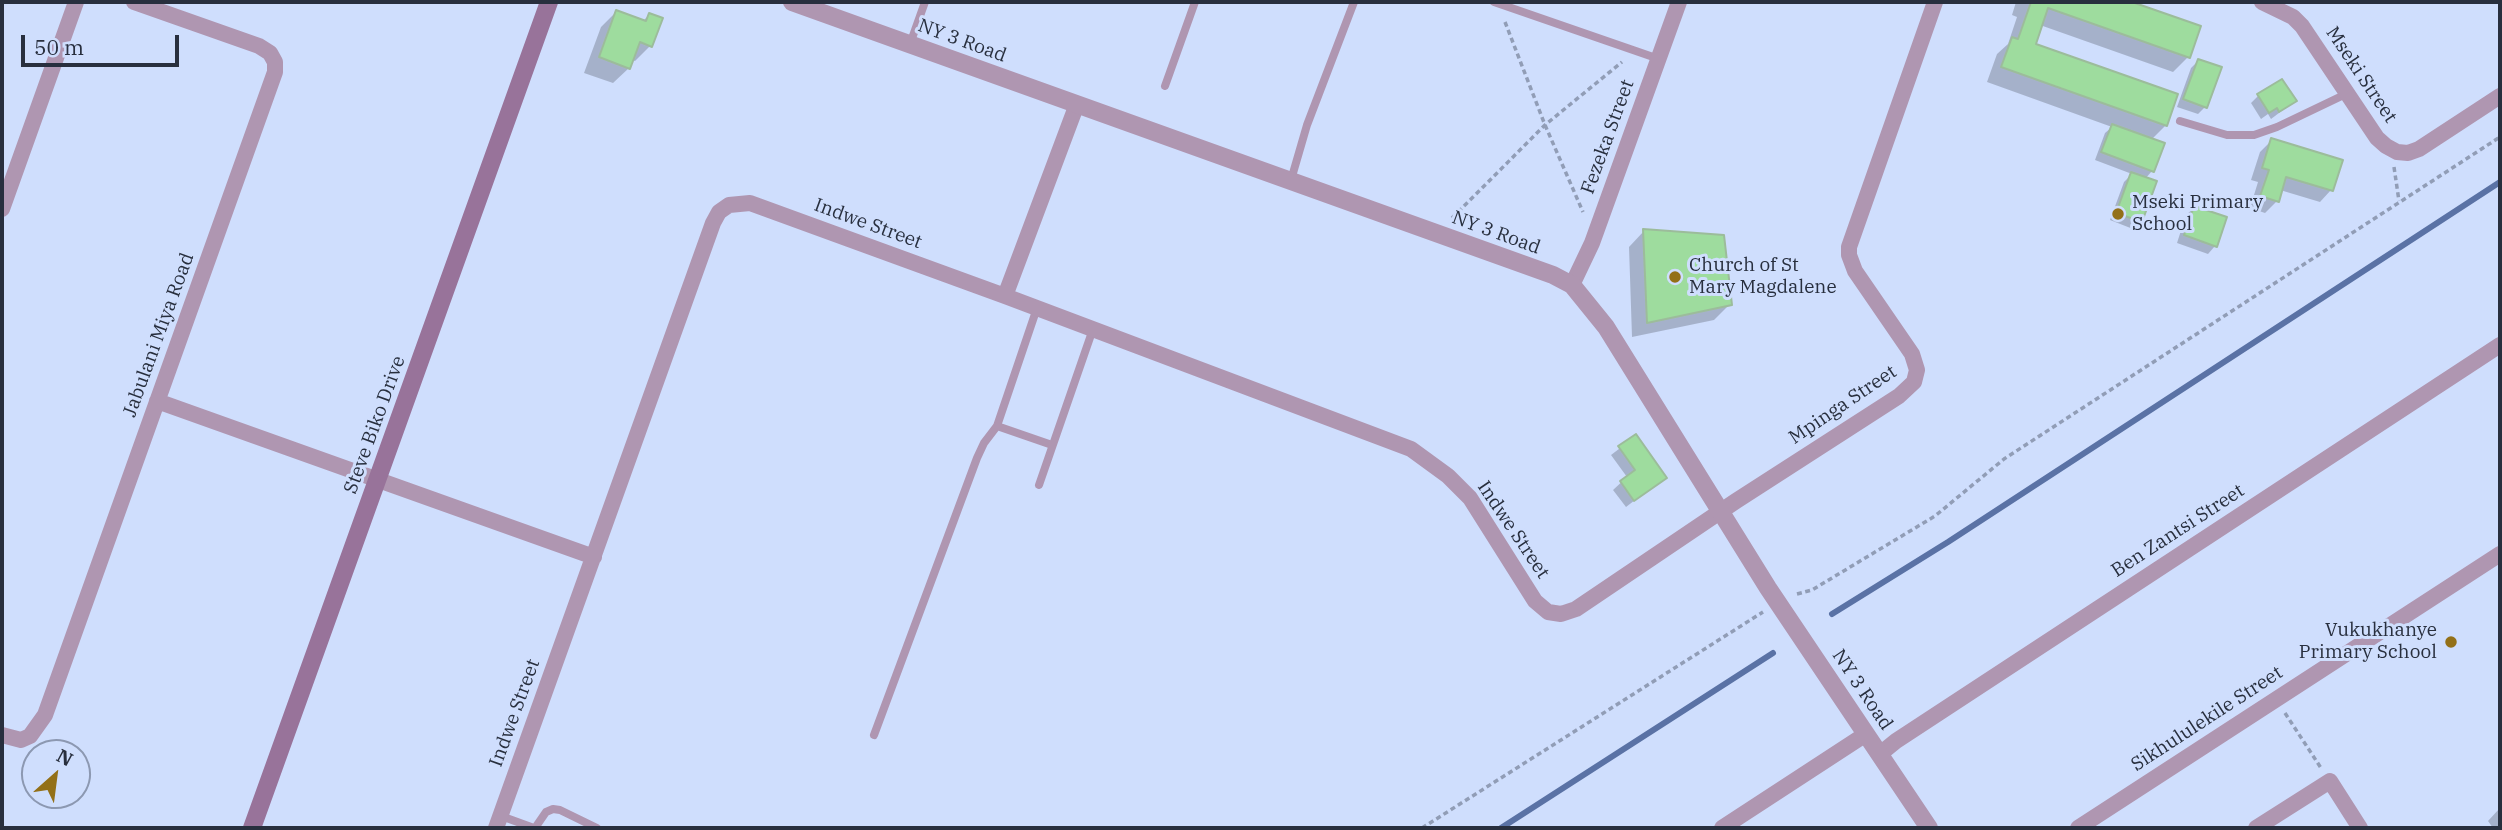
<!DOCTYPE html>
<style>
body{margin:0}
#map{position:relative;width:2502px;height:830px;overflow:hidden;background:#cfdefd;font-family:"IBM Plex Serif",serif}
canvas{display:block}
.frame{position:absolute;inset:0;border:4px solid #282f3e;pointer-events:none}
.north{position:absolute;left:21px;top:739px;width:70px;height:70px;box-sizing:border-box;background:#cfdefd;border:2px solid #8c98b1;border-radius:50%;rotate:28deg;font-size:19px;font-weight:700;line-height:28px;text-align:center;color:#282f3e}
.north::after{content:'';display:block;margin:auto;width:24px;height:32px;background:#937018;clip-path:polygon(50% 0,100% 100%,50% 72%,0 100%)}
.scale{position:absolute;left:21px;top:35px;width:158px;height:32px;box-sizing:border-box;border:4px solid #282f3e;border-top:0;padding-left:9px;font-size:21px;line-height:24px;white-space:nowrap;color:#282f3e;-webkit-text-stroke:5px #cfdefd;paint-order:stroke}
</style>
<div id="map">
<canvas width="2502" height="830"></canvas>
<div class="frame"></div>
<div class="north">N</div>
<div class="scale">50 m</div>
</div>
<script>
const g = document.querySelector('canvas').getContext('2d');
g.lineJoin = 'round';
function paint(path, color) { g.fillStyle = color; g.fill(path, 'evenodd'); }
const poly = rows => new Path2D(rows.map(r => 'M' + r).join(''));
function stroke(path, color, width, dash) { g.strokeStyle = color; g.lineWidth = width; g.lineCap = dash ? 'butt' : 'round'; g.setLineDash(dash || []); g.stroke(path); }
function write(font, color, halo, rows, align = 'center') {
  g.font = font + ' "IBM Plex Serif",serif'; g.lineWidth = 6; g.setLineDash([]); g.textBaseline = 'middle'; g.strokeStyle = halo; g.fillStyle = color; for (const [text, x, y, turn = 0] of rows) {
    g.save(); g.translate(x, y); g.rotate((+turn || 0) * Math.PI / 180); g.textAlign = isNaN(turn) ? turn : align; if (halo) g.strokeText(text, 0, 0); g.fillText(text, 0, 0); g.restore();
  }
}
paint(poly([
 [2016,2,2127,2,2199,27,2188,57,2173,72,2040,25,2033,45,2166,125,2151,140,2152,171,2145,179,2141,221,2133,229,2110,220,2124,182,2132,174,2095,160,2105,133,2112,127,1987,82,1997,54,2008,44,2017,17,2012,15],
 [616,12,643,21,649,15,650,46,635,61,631,60,629,68,613,83,584,73,601,27],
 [2198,61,2205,107,2198,114,2177,107,2191,68],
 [2258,96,2295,101,2271,119,2268,114,2261,119,2251,103],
 [2272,140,2331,190,2320,202,2280,190,2277,201,2265,213,2250,208,2258,182,2251,180,2260,152],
 [2194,208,2215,246,2208,254,2177,243,2186,215],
 [1644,231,1730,304,1714,320,1632,337,1629,247],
 [1636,436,1665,477,1626,507,1613,490,1627,477,1611,455],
 [2499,809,2500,828,2493,828,2488,821]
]), '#0003');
stroke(poly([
 [1832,614,1948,542,2500,182],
 [1501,828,1773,653]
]), '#5a72a5', 6);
const building = poly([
 [2031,2,2132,2,2201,26,2190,58,2048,8,2036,44,2178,94,2167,126,2001,67,2012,37,2018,39,2031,2],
 [616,10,646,21,649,13,663,18,652,47,640,42,630,69,599,57,616,10],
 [2198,59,2222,67,2207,108,2183,99,2198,59],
 [2282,79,2297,101,2279,112,2277,108,2269,113,2257,94,2282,79],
 [2112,124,2165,143,2154,172,2101,152,2112,124],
 [2271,138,2343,160,2333,191,2286,177,2279,202,2260,196,2269,170,2262,168,2271,138],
 [2131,172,2157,181,2142,222,2116,213,2131,172],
 [2194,206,2227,217,2217,247,2184,235,2194,206],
 [1643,229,1724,235,1732,305,1647,323,1643,229],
 [1636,434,1667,478,1634,501,1620,481,1635,470,1618,446,1636,434]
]);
paint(building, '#9edc9e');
stroke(building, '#9cbc9b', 2);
stroke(poly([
 [1505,22,1545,125,1583,212],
 [2394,167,2399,201],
 [1452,218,1545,125,1622,62],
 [1797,594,1812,590,1935,516,2004,459,2500,137],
 [2285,713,2321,768],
 [1422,828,1763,612]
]), '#919db6', 3.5, [5, 3.5]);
stroke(poly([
 [1494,2,1659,59],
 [910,44,925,2],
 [1165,86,1195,2],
 [2180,121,2227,135,2254,135,2277,127,2346,94],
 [1291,180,1307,125,1354,2],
 [1037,308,997,426,1052,445],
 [1039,485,1093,329],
 [874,735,977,458,984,443,997,426],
 [501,816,534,828],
 [535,828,546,812,553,809,560,810,597,828]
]), '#af96b1', 8);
stroke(poly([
 [2262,2,2293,17,2302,26,2377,138,2386,146,2397,152,2408,153,2419,149,2500,96],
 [2,209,76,2],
 [1572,285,1592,243,1679,2],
 [1005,296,1077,104],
 [157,401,594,557],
 [2,735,21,740,30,736,45,715,275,72,275,62,270,53,259,46,134,2],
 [1880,754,1896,741,2500,345],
 [496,828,713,223,719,212,729,205,750,203,1005,296,1411,449,1448,476,1470,498,1535,601,1548,612,1561,614,1576,609,1736,501,1899,396,1914,382,1917,370,1912,354,1855,271,1849,255,1849,247,1935,2],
 [1722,828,1866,734],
 [2078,828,2500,554],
 [2256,828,2330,781,2360,828]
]), '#af96b1', 16);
stroke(poly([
 [792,2,1553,275,1572,285,1606,327,1768,588,1929,828]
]), '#af96b1', 18);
stroke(poly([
 [252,828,549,2]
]), '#98739a', 18);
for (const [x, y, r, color] of [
 [2118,214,7,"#937018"],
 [1675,277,7,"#937018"],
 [2451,642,7,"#937018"]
]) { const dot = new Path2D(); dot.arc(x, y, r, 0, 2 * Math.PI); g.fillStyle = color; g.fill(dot); stroke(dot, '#cfdefd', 2.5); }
write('19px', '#282f3e', '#cfdefd', [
 ["NY 3 Road",962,41,20],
 ["Mseki Street",2361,75,56],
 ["Fezeka Street",1608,137,-70],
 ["Indwe Street",868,224,20],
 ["NY 3 Road",1496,233,20],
 ["Jabulani Miya Road",159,335,-70],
 ["Mpinga Street",1843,405,-34],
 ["Steve Biko Drive",375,425,-70],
 ["Indwe Street",1513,530,56],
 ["Ben Zantsi Street",2178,531,-33],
 ["NY 3 Road",1862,690,56],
 ["Indwe Street",515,713,-70],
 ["Sikhululekile Street",2207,719,-33]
]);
write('19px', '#282f3e', '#cfdefd', [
 ["Mseki Primary",2132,203],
 ["School",2132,225],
 ["Church of St",1689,266],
 ["Mary Magdalene",1689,288],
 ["Vukukhanye",2437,631,"right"],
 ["Primary School",2437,653,"right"]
], 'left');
</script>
